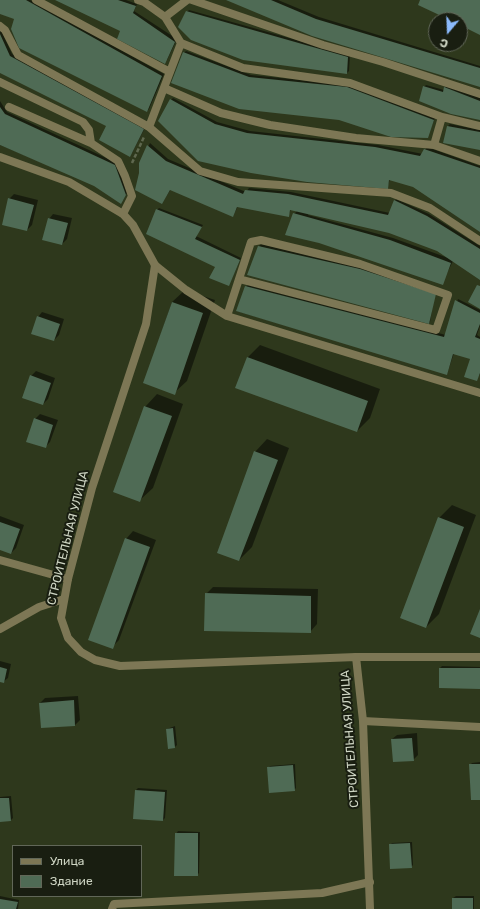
<!DOCTYPE html>
<meta charset="utf-8">
<style>
body{margin:0}
#map{position:relative;width:480px;height:909px;overflow:hidden;background:#2e381c;font-family:Rubik,sans-serif}
canvas{display:block}
.legend{position:absolute;left:12px;top:845px;width:130px;height:52px;box-sizing:border-box;background:#191e11;border:1px solid #616758;margin:0;padding:5px 7px;list-style:none;font-size:12px;color:#ced5c3}
.legend li{display:flex;align-items:center;gap:8px;height:20px}
.legend b{width:20px;border:1px solid #616758}
.north{position:absolute;left:428px;top:12px;width:40px;height:40px;box-sizing:border-box;background:#191e11;border:1px solid #616758;border-radius:50%;rotate:199deg;font-size:11px;font-weight:700;line-height:16px;text-align:center;color:#ced5c3}
.north::after{content:'';display:block;margin:auto;width:14px;height:18px;background:#8bbafc;clip-path:polygon(50% 0,100% 100%,50% 72%,0 100%)}
</style>
<div id="map">
<canvas width="480" height="909"></canvas>
<ul class="legend">
<li><b style="height:5px;background:#7d7755"></b>Улица</li>
<li><b style="height:11px;background:#4f6b55"></b>Здание</li>
</ul>
<div class="north">С</div>
</div>
<script>
const g = document.querySelector('canvas').getContext('2d');
g.lineJoin = 'round';
function paint(path, color) { g.fillStyle = color; g.fill(path, 'evenodd'); }
const poly = rows => new Path2D(rows.map(r => 'M' + r).join(''));
function stroke(path, color, width, dash) { g.strokeStyle = color; g.lineWidth = width; g.lineCap = dash ? 'butt' : 'round'; g.setLineDash(dash || []); g.stroke(path); }
function write(font, color, halo, rows, align = 'center') {
  g.font = font + ' Rubik,sans-serif'; g.lineWidth = 4; g.setLineDash([]); g.textBaseline = 'middle'; g.strokeStyle = halo; g.fillStyle = color; for (const [text, x, y, turn = 0] of rows) {
    g.save(); g.translate(x, y); g.rotate((+turn || 0) * Math.PI / 180); g.textAlign = isNaN(turn) ? turn : align; if (halo) g.strokeText(text, 0, 0); g.fillText(text, 0, 0); g.restore();
  }
}
paint(poly([
 [0,0,30,0,164,74,149,109,147,111,15,19,0,13],
 [58,0,126,0,137,4,134,11,177,39,167,60,121,30],
 [228,0,278,0,319,17,480,66,480,86],
 [189,10,350,55,349,71,347,73,187,12],
 [0,28,12,54,146,126,132,153,107,125,0,72],
 [186,51,251,75,350,85,435,118,427,137,391,136,184,53],
 [426,85,444,90,447,85,480,98,480,119,424,87],
 [173,98,217,122,250,131,378,145,423,154,427,147,480,166,480,230,414,186,390,179,387,188,307,181,171,100],
 [0,101,7,112,117,163,127,193,123,200,95,185,0,145],
 [450,124,480,130,480,149,448,126],
 [150,143,168,159,246,192,249,188,291,192,390,213,396,199,429,214,480,246,480,279,453,261,442,283,294,214,297,211,291,209,288,216,238,206,233,216,171,189,162,203,141,173,140,163],
 [309,213,390,232,438,250,451,259,393,238,308,215],
 [14,194,38,200,32,225,27,230,9,199],
 [159,208,203,225,196,236,241,258,229,285,217,267,157,210],
 [53,214,72,218,67,239,62,244,49,219],
 [261,244,363,268,435,292,430,322,429,323,259,246],
 [248,284,446,335,458,299,480,310,480,326,477,335,480,337,480,374,476,380,471,359,454,353,447,374,237,311],
 [185,290,215,300,187,381,174,393,144,383,172,302],
 [42,312,64,319,59,335,54,340,38,317],
 [260,345,380,389,370,418,357,431,247,358],
 [36,371,55,378,48,399,43,404,31,376],
 [157,394,183,404,153,488,140,500,145,407],
 [40,414,58,420,50,442,45,447,35,419],
 [267,439,289,448,252,547,239,560,255,452],
 [452,505,476,515,439,614,426,627,439,518],
 [0,516,24,525,16,548,11,553,0,549],
 [133,531,156,540,119,640,112,647,126,539],
 [213,587,318,589,317,624,310,632,206,594],
 [0,661,11,664,8,678,3,682,0,681],
 [442,666,480,667,480,688,440,668],
 [78,696,80,720,75,725,42,727,40,703,45,698],
 [175,726,177,745,175,747,167,729],
 [417,733,418,755,413,760,392,739,397,735],
 [480,762,480,799,470,765,472,763],
 [295,764,296,788,294,790,268,768,270,766],
 [138,788,167,790,165,818,163,820,136,790],
 [11,796,13,818,11,820,0,821,0,797],
 [178,831,200,832,199,873,197,875,176,834],
 [412,842,413,865,411,867,390,845,392,843],
 [0,896,19,900,18,909,0,909],
 [456,896,474,896,474,909,453,909,453,898]
]), '#0007');
paint(poly([
 [0,0,26,0,162,76,147,112,19,48,11,29,14,19,0,14],
 [55,0,118,0,136,6,133,13,175,42,165,64,117,39,120,31],
 [226,0,271,0,316,19,480,68,480,87,312,36],
 [420,0,480,0,480,35,460,25,460,20,450,20,418,5],
 [186,11,348,57,347,74,243,60,191,40,178,27],
 [0,34,10,56,144,129,130,157,99,140,106,126,0,73],
 [183,52,249,77,347,87,434,120,428,138,391,137,339,120,239,109,171,83],
 [423,86,443,92,444,87,480,101,480,120,451,114,419,101],
 [170,99,215,124,247,133,375,147,420,156,424,149,480,168,480,232,413,187,389,180,388,189,307,182,251,173,198,161,158,121],
 [0,107,5,114,115,165,126,195,121,204,94,186,0,145],
 [447,126,480,132,480,150,443,143],
 [147,145,166,161,243,194,245,190,288,194,388,215,394,200,427,216,480,249,480,280,437,251,389,233,290,210,289,217,237,207,233,217,170,190,162,204,135,190,139,173,139,163],
 [8,198,34,205,27,231,2,225],
 [156,209,202,227,195,239,240,260,229,286,209,278,215,267,146,234],
 [293,213,390,240,451,263,443,285,319,243,285,235],
 [48,218,68,223,62,245,42,240],
 [258,246,360,269,436,294,429,324,247,275],
 [477,285,480,286,480,309,468,302],
 [245,286,444,337,455,300,480,313,480,324,475,337,480,339,480,373,477,381,464,377,470,359,453,354,447,375,236,311],
 [172,302,203,313,175,395,143,383],
 [37,316,60,324,54,341,31,334],
 [247,357,368,401,357,432,235,388],
 [30,375,51,383,43,405,22,398],
 [144,406,172,416,140,502,113,492],
 [34,418,53,425,46,448,26,442],
 [254,451,278,460,239,561,217,553],
 [438,517,464,527,426,628,400,618],
 [0,522,20,529,11,554,0,550],
 [125,538,150,547,113,649,88,640],
 [205,593,311,596,311,633,204,631],
 [480,609,480,638,470,634],
 [0,667,7,669,4,683,0,682],
 [439,668,480,668,480,689,439,688],
 [74,700,75,726,41,728,39,703],
 [173,728,175,748,168,749,166,729],
 [412,738,414,761,393,762,391,739],
 [469,764,480,764,480,800,471,800],
 [293,765,295,791,269,793,267,767],
 [135,790,165,792,163,821,133,819],
 [0,798,9,798,11,821,0,822],
 [175,833,198,833,198,876,174,876],
 [410,843,412,868,390,869,389,844],
 [452,898,473,898,473,909,452,909],
 [0,899,18,902,16,909,0,909]
]), '#4f6b55');
stroke(poly([
 [132,163,144,137]
]), '#5f684f', 2.5, [4, 2]);
stroke(poly([
 [36,0,170,72],
 [192,0,323,45,383,62,480,94],
 [165,17,187,0],
 [0,26,5,30,18,55,149,127,181,43,165,17,144,2,138,0],
 [181,43,243,68,350,83,442,117],
 [0,82,83,122,89,130,91,143],
 [164,88,221,113,270,125,356,138,434,145],
 [9,107,91,143,118,161,125,176,132,196,123,214],
 [480,126,442,117,434,145,480,161],
 [149,127,200,171,238,182,391,193,430,208,480,241],
 [155,265,186,290,227,316,480,393],
 [227,316,251,242,261,240,360,264,448,295,436,330,239,279],
 [0,560,68,579],
 [0,629,39,607,64,599],
 [356,657,480,657],
 [363,721,480,727],
 [112,909,114,904,322,893,370,882]
]), '#7d7755', 8);
stroke(poly([
 [0,157,69,182,123,214,133,225,155,265,146,324,92,488,68,579,61,618,68,638,81,652,95,660,120,666,356,657,363,721,370,909]
]), '#7d7755', 8);
write('12px', '#ced5c3', '#191e11', [
 ["СТРОИТЕЛЬНАЯ УЛИЦА",68,538,-76],
 ["СТРОИТЕЛЬНАЯ УЛИЦА",350,739,-94]
]);
</script>
